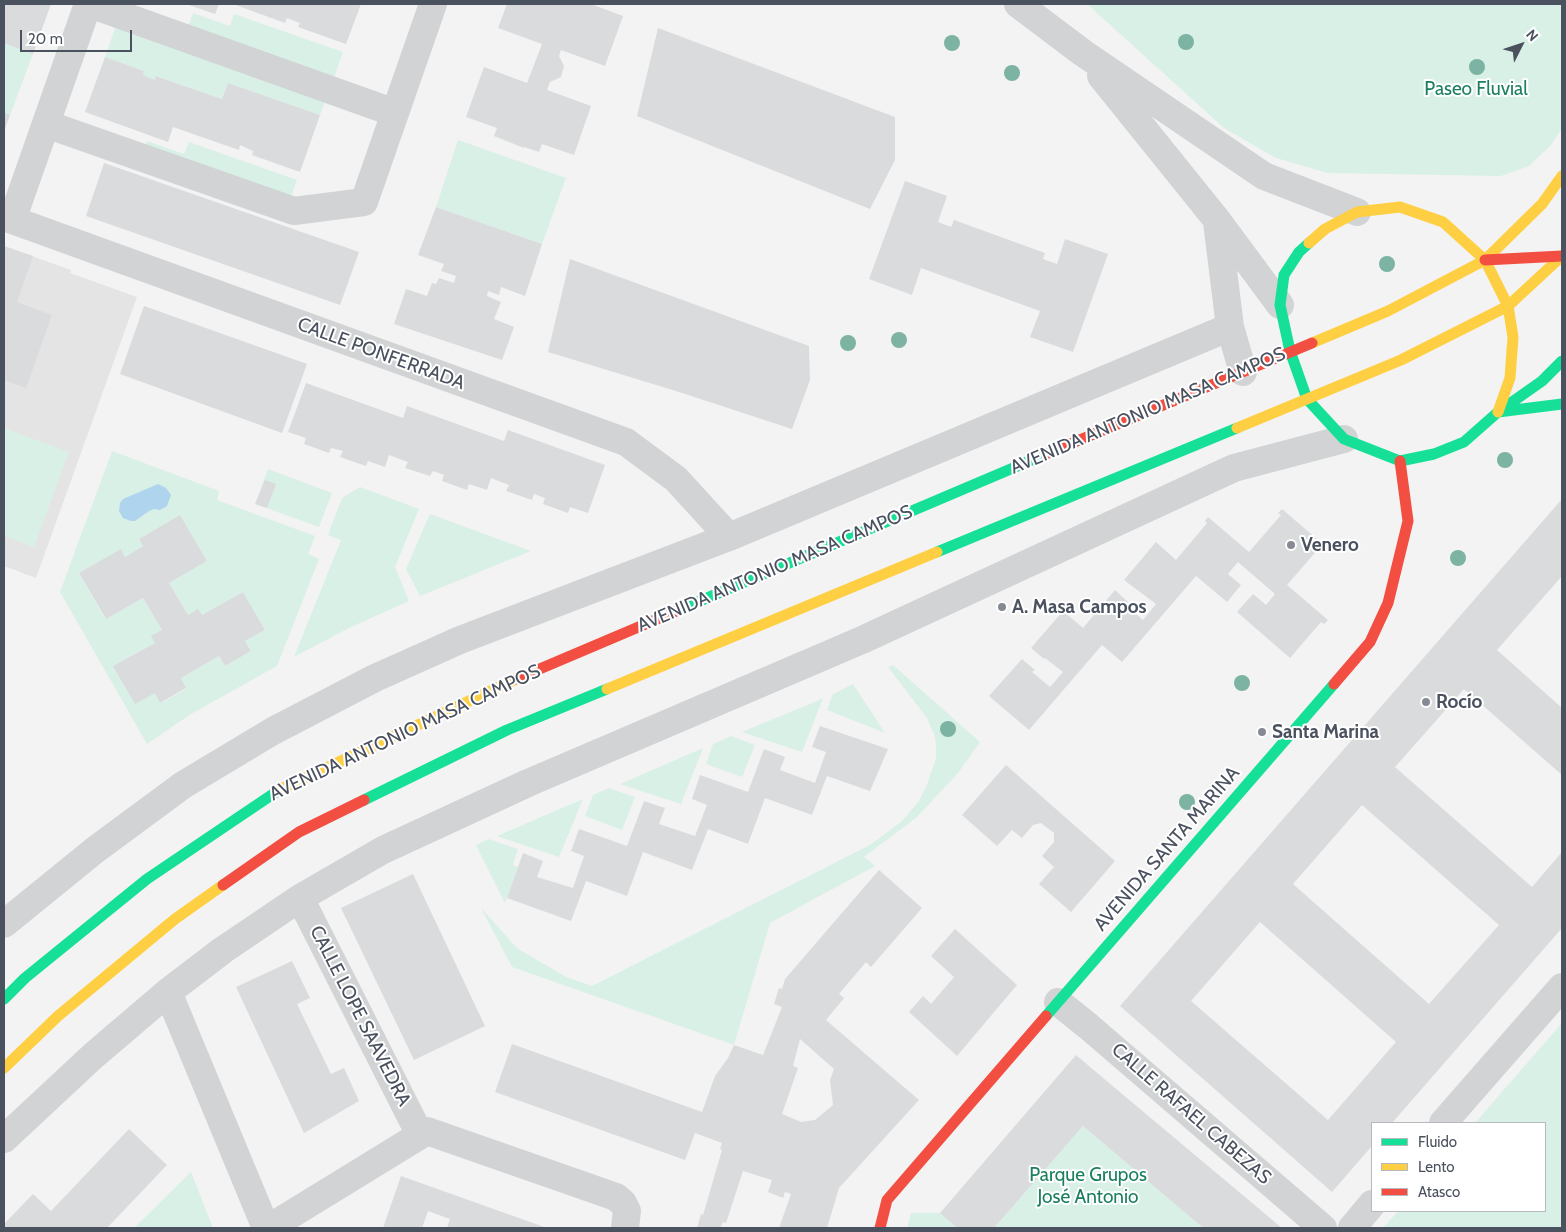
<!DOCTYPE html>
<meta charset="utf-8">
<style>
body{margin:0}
#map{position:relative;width:1566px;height:1232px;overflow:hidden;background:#f3f3f3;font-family:Cabin,sans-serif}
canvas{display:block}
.frame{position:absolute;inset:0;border:5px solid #4a515f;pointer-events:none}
.legend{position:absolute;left:1371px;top:1122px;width:175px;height:90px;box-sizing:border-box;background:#fff;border:1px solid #b7b9bf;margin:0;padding:6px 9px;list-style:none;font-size:15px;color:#4a515f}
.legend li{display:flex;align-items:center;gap:10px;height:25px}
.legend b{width:25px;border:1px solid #b7b9bf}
.north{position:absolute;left:1496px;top:20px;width:50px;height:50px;-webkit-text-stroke:4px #fff;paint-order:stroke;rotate:49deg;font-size:14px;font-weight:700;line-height:20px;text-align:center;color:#4a515f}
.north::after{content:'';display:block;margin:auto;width:18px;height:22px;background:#4a515f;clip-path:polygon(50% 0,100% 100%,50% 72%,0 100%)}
.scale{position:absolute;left:20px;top:30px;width:112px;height:22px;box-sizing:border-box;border:2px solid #4a515f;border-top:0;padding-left:6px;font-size:15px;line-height:18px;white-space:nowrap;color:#4a515f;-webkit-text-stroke:4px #fff;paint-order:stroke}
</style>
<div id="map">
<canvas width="1566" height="1232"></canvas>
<div class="frame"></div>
<ul class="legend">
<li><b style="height:6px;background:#16e098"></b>Fluido</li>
<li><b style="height:6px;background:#ffcf43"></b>Lento</li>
<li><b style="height:6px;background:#f24e42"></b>Atasco</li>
</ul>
<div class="north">N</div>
<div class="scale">20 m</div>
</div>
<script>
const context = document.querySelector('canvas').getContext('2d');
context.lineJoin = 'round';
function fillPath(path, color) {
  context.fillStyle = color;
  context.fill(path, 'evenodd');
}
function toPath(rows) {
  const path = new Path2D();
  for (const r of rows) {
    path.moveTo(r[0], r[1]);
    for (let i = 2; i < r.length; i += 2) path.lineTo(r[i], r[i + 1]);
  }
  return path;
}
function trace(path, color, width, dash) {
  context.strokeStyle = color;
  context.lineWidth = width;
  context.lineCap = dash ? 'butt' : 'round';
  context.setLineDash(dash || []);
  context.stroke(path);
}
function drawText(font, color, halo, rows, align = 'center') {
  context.font = font + ' Cabin,sans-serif';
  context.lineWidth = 4;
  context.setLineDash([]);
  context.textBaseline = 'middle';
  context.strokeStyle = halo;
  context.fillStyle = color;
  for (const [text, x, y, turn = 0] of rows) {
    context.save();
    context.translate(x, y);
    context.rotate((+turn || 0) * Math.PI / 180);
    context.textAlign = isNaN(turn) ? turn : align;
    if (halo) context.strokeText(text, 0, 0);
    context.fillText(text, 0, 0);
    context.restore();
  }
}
const education = toPath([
 [4,246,71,270,70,273,137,297,36,578,4,566]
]);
const green = toPath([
 [1087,4,1562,4,1562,128,1551,145,1529,166,1501,176,1328,173,1276,158,1224,128],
 [193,13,230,26,234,14,343,52,331,86,185,34],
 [118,20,328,94,320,115,228,83,222,99,157,76,155,80,143,75,144,71,105,57],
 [4,43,33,54,10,115,4,112],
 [458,140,566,178,542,244,436,207],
 [147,141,184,154,189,142,297,180,289,203,143,152],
 [4,428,69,452,34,547,4,536],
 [112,451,219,491,217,500,315,536,308,554,319,559,277,666,191,714,147,744,60,592],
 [180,516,207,561,169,583,188,615,202,615,243,592,265,630,245,641,251,651,225,666,219,656,181,678,186,689,161,703,155,693,113,666,155,643,162,630,143,598,105,619,79,573,121,550,125,557,143,546,139,539],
 [268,469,332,493,319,527,255,504],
 [360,487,419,509,395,567,409,601,351,627,294,657,341,540,328,535,342,498],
 [430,514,531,551,420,596,406,569],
 [893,665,980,742,958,773,917,817,864,857,875,866,770,923,734,1045,512,967,481,908,517,948,566,977,592,986,870,845,902,821,919,801,926,787,936,759,936,744,935,737,927,718,888,667],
 [853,684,885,733,827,710,833,694],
 [823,698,802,752,742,732,817,701],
 [731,736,755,745,742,777,706,764,713,744],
 [703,748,681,804,620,784],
 [609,788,635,797,622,830,585,816,593,795],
 [583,799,559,857,497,836],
 [488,839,518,849,513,865,518,867,505,903,476,845],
 [1562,1023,1562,1228,1383,1228,1398,1211,1545,1211,1545,1123,1475,1123],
 [1083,1126,1169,1199,1203,1228,994,1228],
 [191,1172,213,1228,134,1228],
 [911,1213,940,1213,957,1228,907,1228]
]);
const water = toPath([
 [158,484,166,488,171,495,167,506,160,510,154,509,149,511,135,521,131,521,123,518,119,511,120,503,123,499]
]);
const building = toPath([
 [4,4,51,4,33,54,4,43],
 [186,4,219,4,215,14],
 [233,4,361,4,346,44,298,27,300,23,287,18,285,23],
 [507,4,591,4,623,16,605,66,561,50,559,56,564,66,561,77,550,82,547,90,591,106,574,155,542,144,539,152,524,147,524,148,494,136,497,128,466,117,484,67,527,83,542,44,498,28],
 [658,28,895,117,895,160,870,209,637,116],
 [105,57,144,71,143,75,155,80,156,76,222,99,228,83,320,115,300,172,252,155,253,151,240,145,239,150,173,127,168,142,85,112],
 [4,112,10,115,4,132],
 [104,163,359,252,340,305,86,216],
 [905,181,947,196,938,222,951,227,954,220,1045,253,1043,259,1057,264,1065,239,1108,254,1073,352,1030,337,1040,311,921,268,912,295,869,279],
 [436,207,542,244,525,296,501,287,499,295,488,291,487,296,501,302,494,319,514,327,502,360,394,324,406,289,427,296,432,283,436,284,439,278,454,283,456,276,441,271,444,264,418,255],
 [4,246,33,256,17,302,52,315,26,388,4,380],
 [570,259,809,346,810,380,792,429,676,391,548,352],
 [144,306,307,364,282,433,120,374],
 [306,383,403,418,407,406,504,441,508,430,605,465,588,513,570,507,568,513,543,504,545,498,534,494,532,500,506,491,509,485,491,478,487,490,469,484,467,490,442,481,444,475,433,471,430,476,405,468,408,462,389,455,385,467,368,461,366,466,340,457,343,451,331,448,329,453,304,444,306,438,288,432],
 [265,480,276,484,267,508,255,504],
 [1562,499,1562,576,1497,650,1562,708,1562,775,1464,689,1395,767,1532,887,1562,852,1562,928,1392,1123,1372,1123,1372,1146,1332,1192,1120,1006],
 [1362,805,1499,925,1429,1004,1293,884],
 [1260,922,1396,1042,1328,1120,1191,1001],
 [1282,509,1325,546,1321,550,1319,548,1287,585,1328,620,1324,624,1321,622,1290,658,1237,612,1253,594,1266,605,1275,594,1238,562,1228,574,1241,585,1227,602,1196,576,1122,662,1102,645,1029,730,989,696,1022,659,1035,670,1032,672,1050,687,1063,672,1045,658,1044,659,1031,648,1063,611,1083,628,1115,590,1128,602,1126,605,1143,620,1156,604,1124,580,1156,542,1176,560,1207,523,1205,521,1208,517,1249,552,1281,515,1278,513],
 [180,515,207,561,169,583,188,615,198,609,202,615,243,592,265,630,245,641,251,651,225,666,219,656,181,678,186,688,160,703,155,693,135,704,113,666,155,643,151,636,162,630,143,598,106,619,79,573,121,549,125,557,143,546,139,539],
 [820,726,888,749,870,791,827,776,812,815,765,798,748,844,708,829,692,870,643,852,627,896,586,881,571,921,507,898,523,853,543,861,537,877,573,888,584,856,571,851,579,829,627,846,644,801,665,808,659,824,695,836,707,805,692,799,700,775,748,792,764,749,785,757,780,770,815,783,826,752,812,747],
 [1006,765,1115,861,1071,912,1039,884,1054,867,1042,856,1054,842,1054,833,1041,823,1033,825,1022,838,1012,830,997,846,962,815],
 [879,870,922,908,871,967,866,962,839,994,844,998,826,1020,919,1100,839,1188,827,1228,779,1228,791,1194,785,1192,783,1198,768,1192,772,1180,743,1171,726,1223,723,1222,720,1228,697,1228,701,1214,703,1215,722,1150,720,1149,722,1143,695,1133,685,1160,495,1092,512,1044,702,1112,715,1076,728,1058,734,1045,763,1055,782,1007,774,1004,779,988,782,989,785,979],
 [800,1039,834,1069,830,1080,833,1105,815,1120,801,1122,782,1114,798,1068,793,1066],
 [413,874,485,1026,414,1060,341,908],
 [955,929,1017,985,957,1056,909,1012,923,996,931,1004,954,977,931,956],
 [292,961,310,998,297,1004,331,1074,344,1068,359,1101,304,1133,236,987],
 [1076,1055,1115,1088,1282,1228,1203,1228,1083,1126,994,1228,957,1228,940,1213],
 [129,1129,167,1165,107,1228,4,1228,4,1224,33,1194,51,1211],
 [401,1176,547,1228,447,1228,450,1219,428,1211,422,1228,383,1228]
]);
const street = toPath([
 [90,4,395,113],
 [1018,4,1083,53,1264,176,1357,212],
 [1101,76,1217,220,1280,305],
 [46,124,294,211,364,202,433,4],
 [4,217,626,442,676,479,729,537],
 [12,220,88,4],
 [1217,222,1230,327,1243,372],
 [300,898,420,1135],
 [4,924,95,850,183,785,273,731,375,678,460,640,729,537,1230,327],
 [168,992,266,1228],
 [1058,1002,1088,1026,1323,1228],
 [1443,1123,1562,987],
 [4,1139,93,1056,168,992,223,950,300,898,383,850,528,783,862,640,1234,468,1344,439],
 [269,1228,427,1131,616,1197,623,1203,627,1211,625,1228],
 [1352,1228,1372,1204]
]);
const fast = toPath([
 [1309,243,1299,252,1284,275,1280,305,1290,351,1307,399,1344,439,1400,461,1434,454,1464,442,1498,412,1542,381,1562,361],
 [1498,412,1562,404],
 [937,552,1237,428],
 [681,609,1046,454],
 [364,800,507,730,607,689],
 [4,999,25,978,147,879,279,790],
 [1046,1016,1334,684]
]);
const slow = toPath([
 [1309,243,1325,229,1357,212,1400,207,1443,222,1485,260,1508,306,1513,337,1510,378,1498,412],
 [1312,343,1388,311,1485,260,1542,204,1562,176],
 [1237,428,1401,360,1508,306,1562,256],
 [607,689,937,552],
 [279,790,516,679],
 [4,1068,58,1016,175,919,223,885]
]);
const jam = toPath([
 [1485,260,1562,256],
 [1046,454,1312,343],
 [516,679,681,609],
 [1334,684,1370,642,1388,603,1408,521,1400,461],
 [223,885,299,832,364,800],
 [880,1228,887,1200,1046,1016]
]);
const trees = [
 [1186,42],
 [952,43],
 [1477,67],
 [1012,73],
 [1387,264],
 [899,340],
 [848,343],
 [1505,460],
 [1458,558],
 [1242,683],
 [948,729],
 [1187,802]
];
const markers = [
 [1291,545,5,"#858a93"],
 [1002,607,5,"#858a93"],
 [1426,702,5,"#858a93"],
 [1262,732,5,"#858a93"]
];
const parkNames = [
 ["Paseo Fluvial",1476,89],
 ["Parque Grupos",1088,1175],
 ["José Antonio",1088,1197]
];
const streetNames = [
 ["CALLE PONFERRADA",381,354,20],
 ["AVENIDA ANTONIO MASA CAMPOS",1148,411,-23],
 ["AVENIDA ANTONIO MASA CAMPOS",775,569,-23],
 ["AVENIDA ANTONIO MASA CAMPOS",405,733,-25],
 ["AVENIDA SANTA MARINA",1167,849,-49],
 ["CALLE LOPE SAAVEDRA",360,1016,63],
 ["CALLE RAFAEL CABEZAS",1191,1114,41]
];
const poiNames = [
 ["Venero",1301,545],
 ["A. Masa Campos",1012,607],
 ["Rocío",1436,702],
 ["Santa Marina",1272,732]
];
fillPath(education, '#e5e4e5');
fillPath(green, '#d9f0e6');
fillPath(water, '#afd4ed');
fillPath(building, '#dadbdd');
trace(street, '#d1d3d5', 28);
trace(fast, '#16e098', 11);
trace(slow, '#ffcf43', 11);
trace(jam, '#f24e42', 11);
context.fillStyle = '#7cb3a2';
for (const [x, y] of trees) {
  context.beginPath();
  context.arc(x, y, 8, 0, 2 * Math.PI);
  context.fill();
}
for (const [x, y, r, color] of markers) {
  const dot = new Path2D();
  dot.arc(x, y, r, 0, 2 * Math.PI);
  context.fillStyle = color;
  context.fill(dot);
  trace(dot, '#fff', 2);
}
drawText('19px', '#1b7f60', '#fff', parkNames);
drawText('19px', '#4a515f', '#fff', streetNames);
drawText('bold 19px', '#4a515f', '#fff', poiNames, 'left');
</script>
